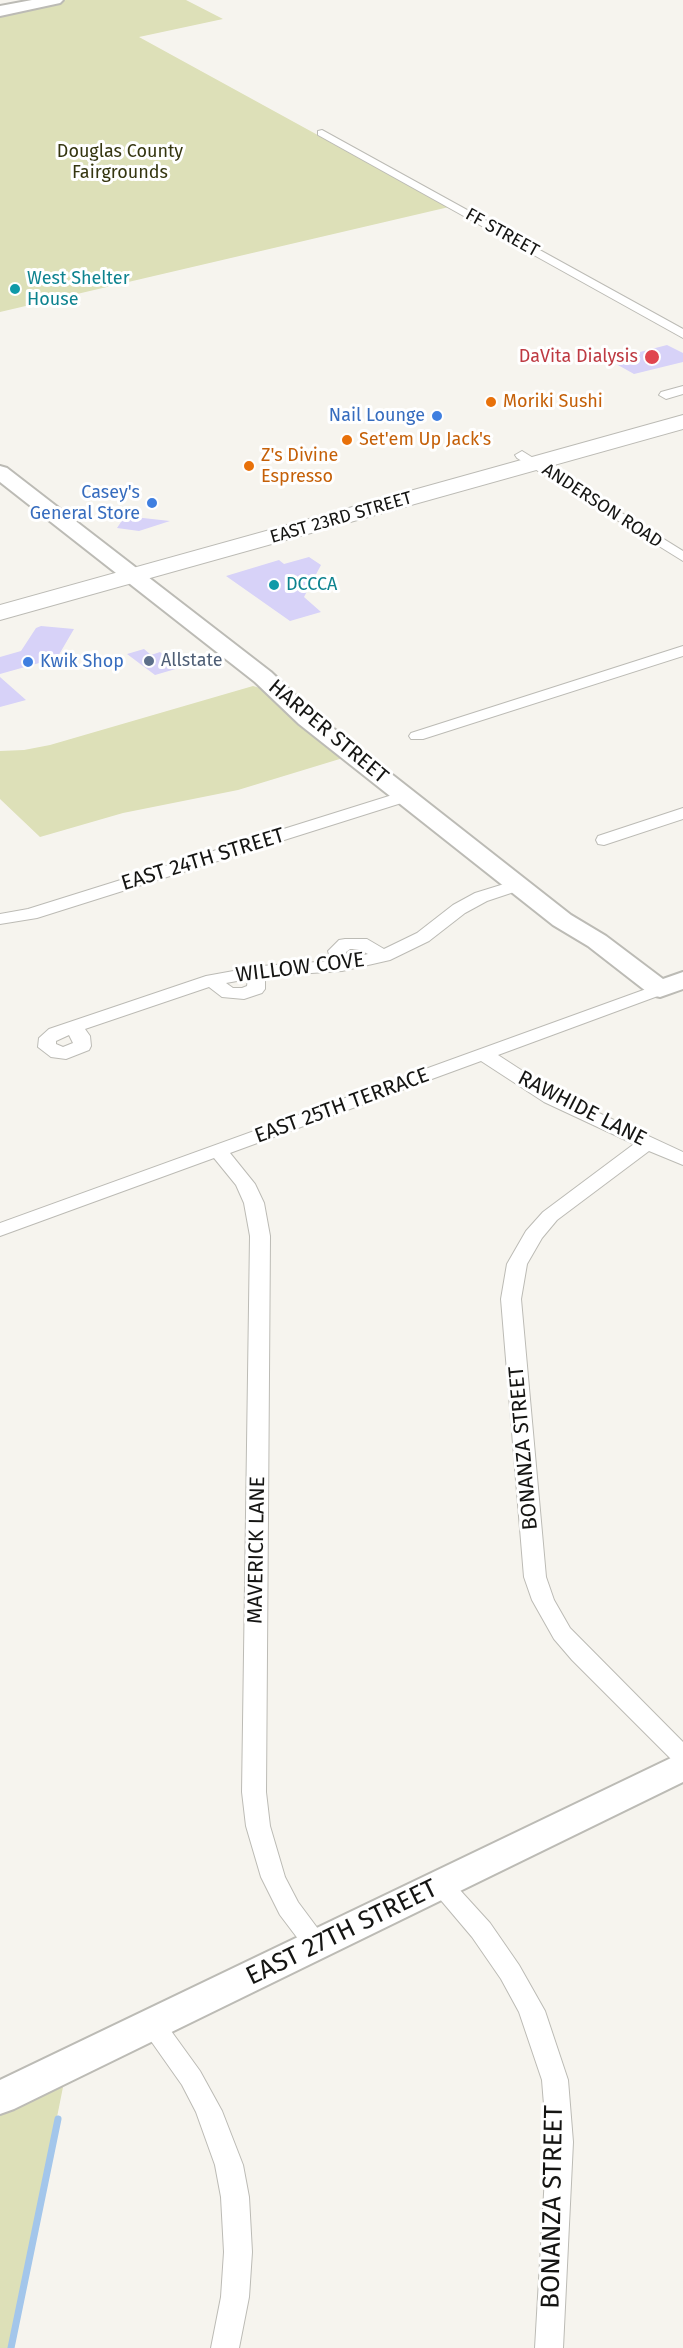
<!DOCTYPE html>
<style>
body{margin:0}
canvas{display:block;background:#f6f4ee}
</style>
<canvas width="683" height="2348"></canvas>
<script>
const context = document.querySelector('canvas').getContext('2d');
context.lineJoin = 'round';
function fillPath(path, color) {
  context.fillStyle = color;
  context.fill(path, 'evenodd');
}
function toPath(rows) {
  const path = new Path2D();
  for (const r of rows) {
    path.moveTo(r[0], r[1]);
    for (let i = 2; i < r.length; i += 2) path.lineTo(r[i], r[i + 1]);
  }
  return path;
}
function trace(path, color, width, dash) {
  context.strokeStyle = color;
  context.lineWidth = width;
  context.lineCap = dash ? 'butt' : 'round';
  context.setLineDash(dash || []);
  context.stroke(path);
}
function drawText(font, color, halo, rows, align = 'center') {
  context.font = font + ' "Fira Sans",sans-serif';
  context.lineWidth = 6;
  context.setLineDash([]);
  context.textBaseline = 'middle';
  context.strokeStyle = halo;
  context.fillStyle = color;
  for (const [text, x, y, turn = 0] of rows) {
    context.save();
    context.translate(x, y);
    context.rotate((+turn || 0) * Math.PI / 180);
    context.textAlign = isNaN(turn) ? turn : align;
    if (halo) context.strokeText(text, 0, 0);
    context.fillText(text, 0, 0);
    context.restore();
  }
}
const green = toPath([
 [66,0,186,0,223,19,139,37,449,207,0,312,0,13],
 [253,686,267,690,288,714,343,758,238,790,123,813,40,837,0,799,0,751,24,750,50,745],
 [64,2082,11,2348,0,2348,0,2114]
]);
const stream = toPath([
 [11,2348,58,2119]
]);
const building = toPath([
 [667,345,683,353,683,362,634,374,609,360],
 [125,516,170,521,139,531,117,528],
 [309,557,321,565,304,597,321,612,290,621,226,576,279,560,284,564],
 [41,626,74,629,57,658,0,674,0,657,21,651,36,628],
 [144,649,151,655,160,652,179,668,155,675,127,654],
 [0,677,26,700,0,707]
]);
const street = toPath([
 [322,130,683,329,683,338,318,135,318,131,322,130],
 [683,386,683,394,666,399,659,395,661,392,683,386],
 [522,451,683,551,683,561,517,458,515,455,522,451],
 [683,646,683,656,423,739,411,739,409,736,411,733,683,646],
 [405,791,413,796,411,800,37,918,0,924,0,914,28,909,405,791],
 [683,808,683,819,604,845,598,844,596,840,598,836,683,808],
 [517,880,523,881,526,885,523,889,487,901,465,913,429,941,390,960,342,971,265,976,265,989,262,993,244,999,222,997,209,987,85,1029,90,1036,91,1046,89,1050,66,1059,51,1057,38,1047,39,1038,49,1029,206,976,261,966,331,961,328,951,339,940,345,939,367,939,384,949,417,933,453,905,475,893,517,880],
 [350,949,358,949,368,954,349,959,346,952,350,949],
 [248,979,247,986,242,988,233,988,226,983,248,979],
 [69,1035,73,1043,63,1047,56,1044,56,1041,69,1035],
 [660,984,666,985,669,989,666,993,498,1055,558,1094,683,1152,683,1165,649,1151,557,1220,542,1238,527,1264,521,1299,546,1577,554,1600,570,1628,683,1742,683,1766,675,1763,572,1660,554,1639,532,1600,524,1577,501,1299,507,1264,526,1231,543,1212,634,1144,544,1102,481,1061,230,1153,255,1184,264,1203,270,1236,266,1792,270,1826,285,1877,298,1902,330,1945,326,1952,317,1955,308,1952,280,1915,261,1877,246,1826,242,1792,250,1236,244,1203,236,1185,214,1158,0,1236,0,1223,660,984],
 [440,1876,449,1878,490,1923,519,1965,545,2011,568,2080,573,2142,563,2348,535,2348,547,2142,542,2080,519,2012,501,1979,472,1937,428,1885,431,1878,440,1876],
 [152,2014,161,2017,200,2071,222,2111,243,2165,249,2197,252,2252,249,2297,239,2348,211,2348,221,2297,224,2252,221,2197,215,2165,196,2112,182,2085,139,2024,143,2017,152,2014]
]);
const secondary = toPath([
 [32,0,63,0,60,3,0,16,0,6,32,0],
 [0,466,7,468,271,672,315,714,571,915,606,936,663,979,683,972,683,989,660,997,651,995,588,946,553,925,299,724,255,682,0,482,0,466],
 [683,1754,683,1782,14,2109,0,2114,0,2080,671,1758,683,1754]
]);
const primary = toPath([
 [683,415,683,429,0,620,0,605,683,415]
]);
const markers = [
 [15,289,6,"#0f9aa8"],
 [652,357,8,"#e0444e"],
 [491,402,6,"#e8710a"],
 [437,416,6,"#3f7fe0"],
 [347,440,6,"#e8710a"],
 [249,466,6,"#e8710a"],
 [152,503,6,"#3f7fe0"],
 [274,585,6,"#0f9aa8"],
 [149,661,6,"#5c6f8a"],
 [28,662,6,"#3f7fe0"]
];
const farParknames = [
 ["Douglas County",120,152],
 ["Fairgrounds",120,173]
];
const farStreetnames = [
 ["FF STREET",502,233,29],
 ["ANDERSON ROAD",602,506,33],
 ["EAST 23RD STREET",341,518,-16]
];
const farCulturenames = [
 ["West Shelter",27,279],
 ["House",27,300],
 ["DCCCA",286,585]
];
const farHealthnames = [
 ["DaVita Dialysis",638,357]
];
const farFoodnames = [
 ["Moriki Sushi",503,402],
 ["Set'em Up Jack's",359,440],
 ["Z's Divine",261,456],
 ["Espresso",261,477]
];
const farShopnames = [
 ["Nail Lounge",425,416],
 ["Casey's",140,493],
 ["General Store",140,514],
 ["Kwik Shop",40,662,"left"]
];
const farServicenames = [
 ["Allstate",161,661]
];
const streetNames = [
 ["HARPER STREET",328,732,40],
 ["EAST 24TH STREET",203,860,-17],
 ["WILLOW COVE",300,968,-7],
 ["EAST 25TH TERRACE",342,1106,-20],
 ["RAWHIDE LANE",582,1109,27],
 ["BONANZA STREET",524,1448,-95],
 ["MAVERICK LANE",257,1550,-89]
];
const nearStreetnames = [
 ["EAST 27TH STREET",342,1933,-26],
 ["BONANZA STREET",553,2207,-89]
];
fillPath(green, '#dde0b8');
trace(stream, '#a3c6eb', 7);
fillPath(building, '#d7d2f8');
trace(street, '#bcbbb5', 2);
trace(secondary, '#bcbbb5', 4);
trace(primary, '#bcbbb5', 2);
fillPath(street, '#fff');
fillPath(secondary, '#fff');
fillPath(primary, '#fff');
for (const [x, y, r, color] of markers) {
  const dot = new Path2D();
  dot.arc(x, y, r, 0, 2 * Math.PI);
  context.fillStyle = color;
  context.fill(dot);
  trace(dot, '#fff', 2);
}
drawText('18px', '#353610', '#fff', farParknames);
drawText('18px', '#151513', '#fff', farStreetnames);
drawText('18px', '#0d838f', '#fff', farCulturenames, 'left');
drawText('18px', '#be3a42', '#fff', farHealthnames, 'right');
drawText('18px', '#c56008', '#fff', farFoodnames, 'left');
drawText('18px', '#366cbe', '#fff', farShopnames, 'right');
drawText('18px', '#4e5e75', '#fff', farServicenames, 'left');
drawText('21px', '#151513', '#fff', streetNames);
drawText('26px', '#151513', '#fff', nearStreetnames);
</script>
